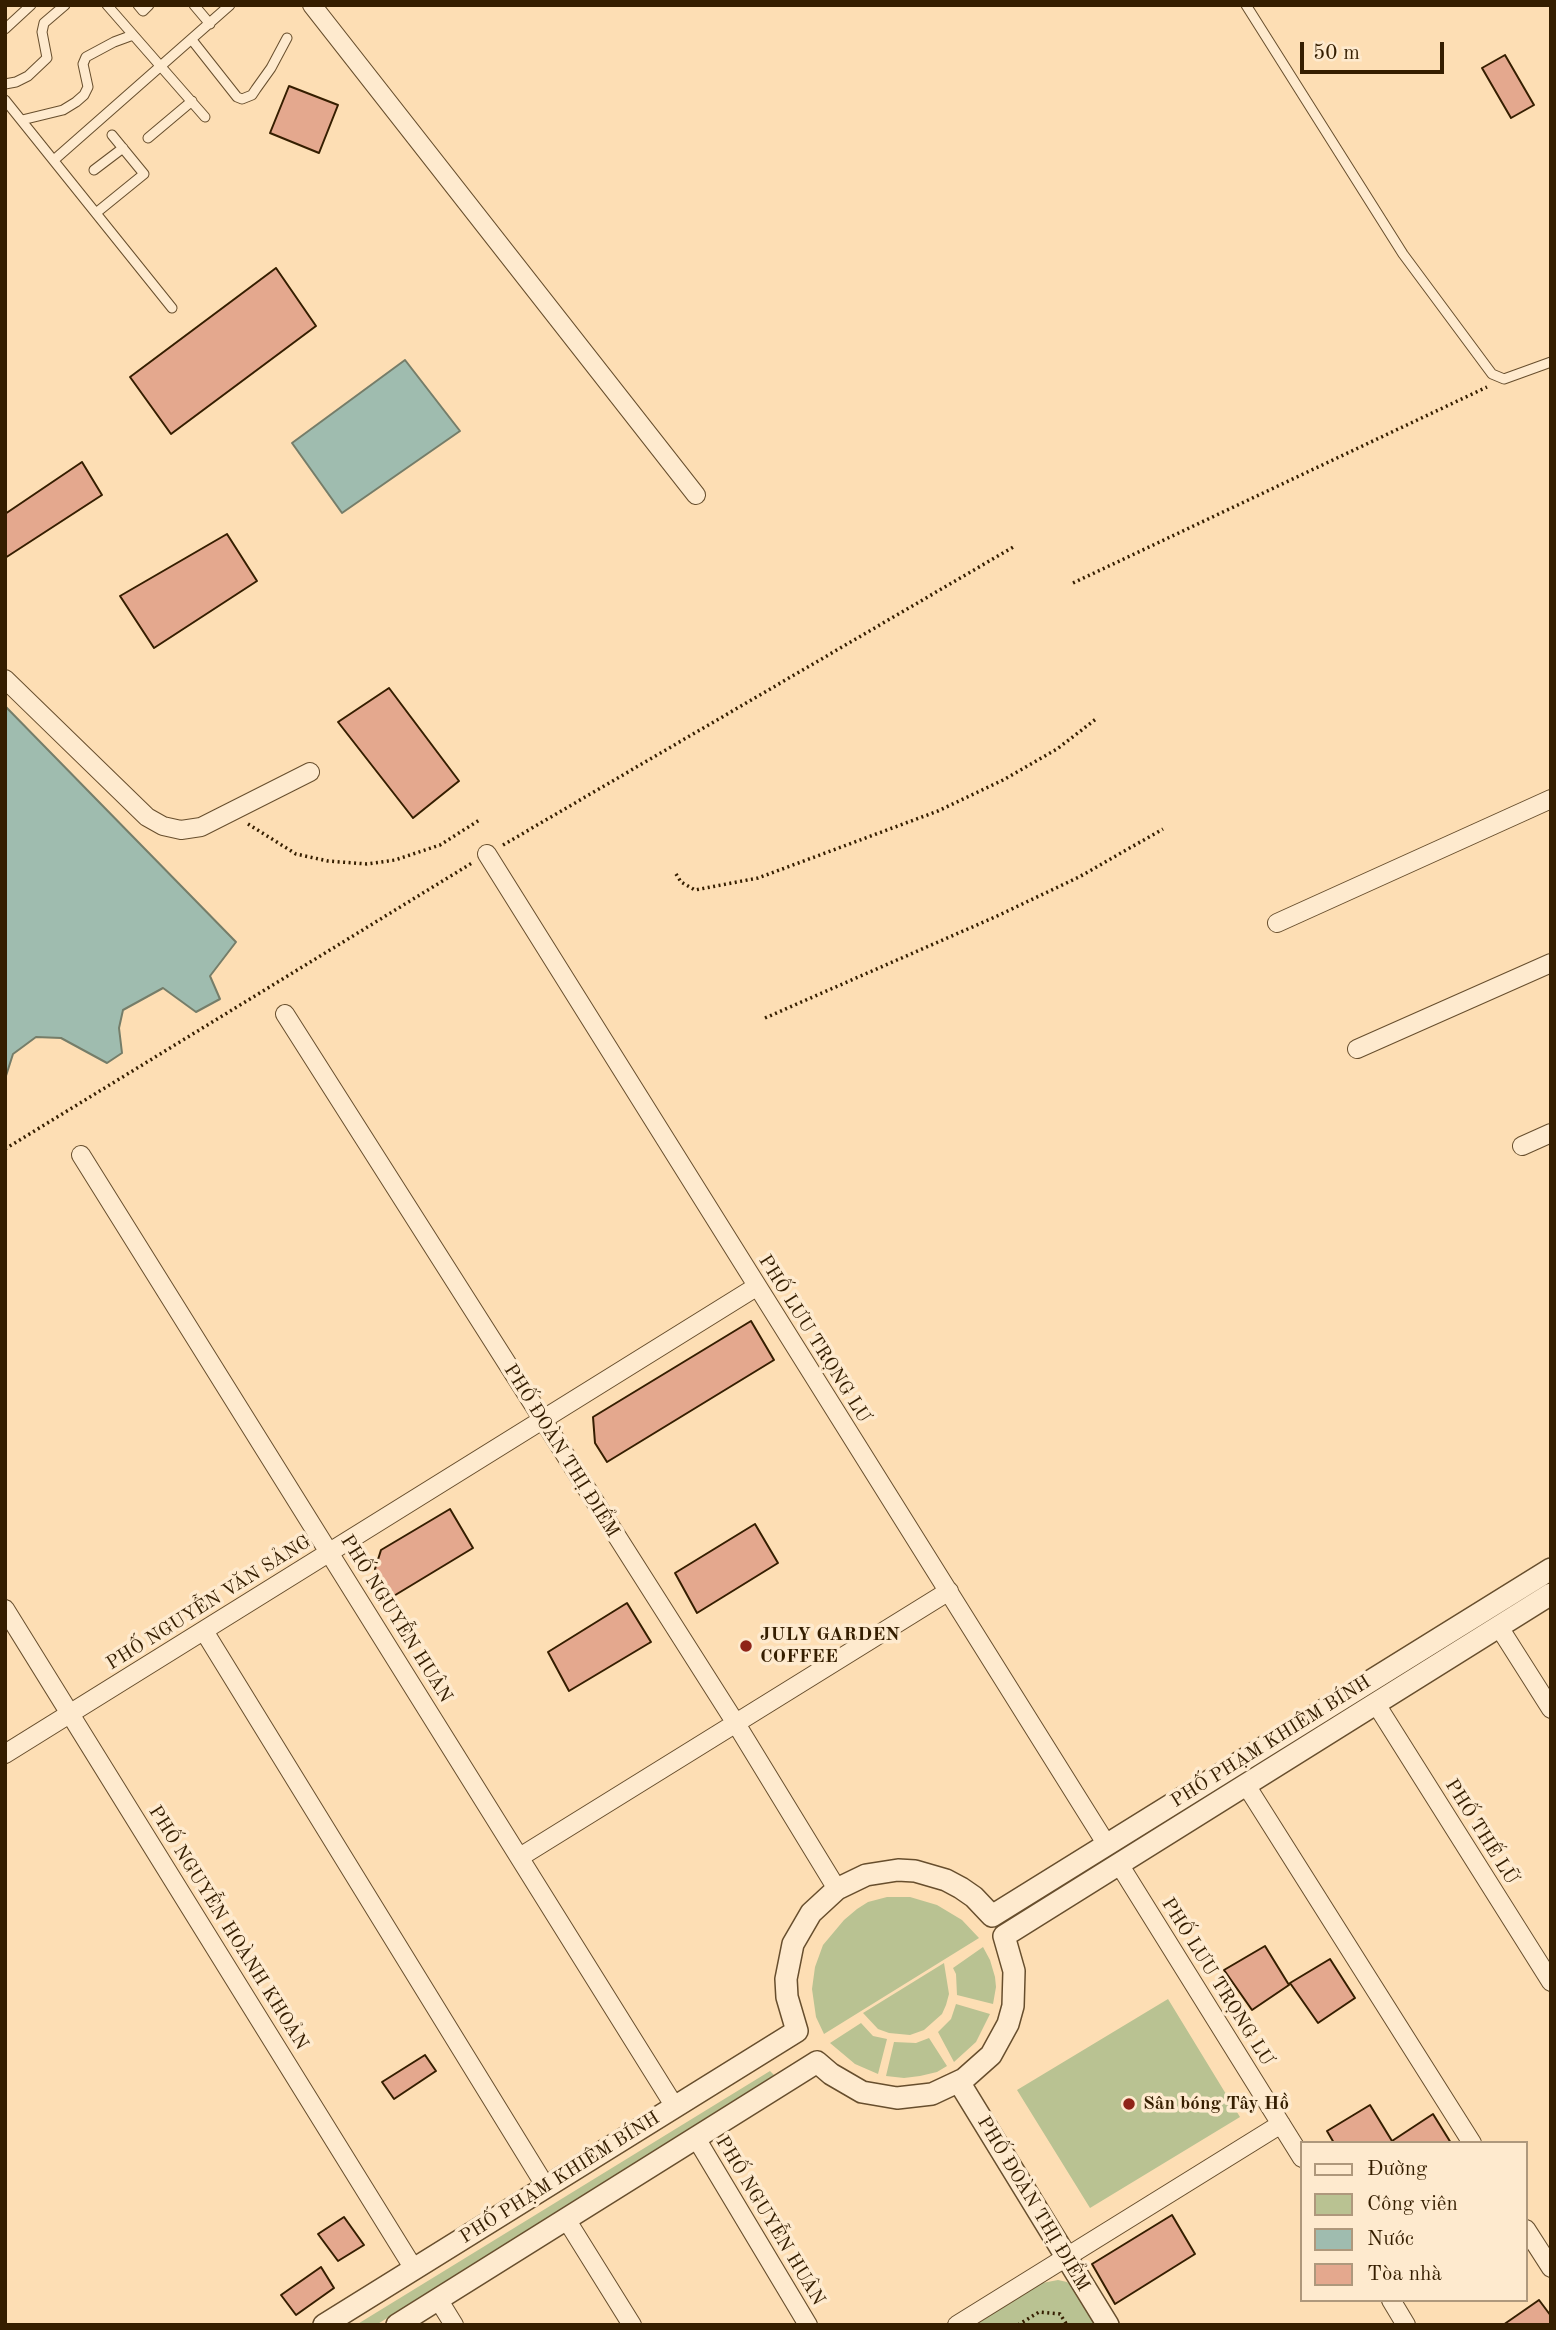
<!DOCTYPE html>
<meta charset="utf-8">
<style>
body{margin:0}
#map{position:relative;width:1556px;height:2330px;overflow:hidden;background:#fddeb4;font-family:"Old Standard TT",serif}
canvas{display:block}
.frame{position:absolute;inset:0;border:7px solid #351e00;pointer-events:none}
.legend{position:absolute;left:1300px;top:2141px;width:228px;height:161px;box-sizing:border-box;background:#feeace;border:2px solid #ae987c;margin:0;padding:9px 12px;list-style:none;font-size:21px;color:#351e00}
.legend li{display:flex;align-items:center;gap:14px;height:35px}
.legend b{width:35px;border:2px solid #ae987c}
.scale{position:absolute;left:1300px;top:42px;width:144px;height:32px;box-sizing:border-box;border:4px solid #351e00;border-top:0;padding-left:9px;font-size:21px;line-height:24px;white-space:nowrap;color:#351e00;-webkit-text-stroke:5px #feeace;paint-order:stroke}
</style>
<div id="map">
<canvas width="1556" height="2330"></canvas>
<div class="frame"></div>
<ul class="legend">
<li><b style="height:9px;background:#feeace"></b>Đường</li>
<li><b style="height:19px;background:#b9c292"></b>Công viên</li>
<li><b style="height:19px;background:#9fbcaf"></b>Nước</li>
<li><b style="height:19px;background:#e4a88e"></b>Tòa nhà</li>
</ul>
<div class="scale">50 m</div>
</div>
<script>
const context = document.querySelector('canvas').getContext('2d');
context.lineJoin = 'round';
function fillPath(path, color) {
  context.fillStyle = color;
  context.fill(path, 'evenodd');
}
function toPath(rows) {
  const path = new Path2D();
  for (const r of rows) {
    path.moveTo(r[0], r[1]);
    for (let i = 2; i < r.length; i += 2) path.lineTo(r[i], r[i + 1]);
  }
  return path;
}
function trace(path, color, width, dash) {
  context.strokeStyle = color;
  context.lineWidth = width;
  context.lineCap = dash ? 'butt' : 'round';
  context.setLineDash(dash || []);
  context.stroke(path);
}
function drawText(font, color, halo, rows, align = 'center') {
  context.font = font + ' "Old Standard TT",serif';
  context.lineWidth = 7;
  context.setLineDash([]);
  context.textBaseline = 'middle';
  context.strokeStyle = halo;
  context.fillStyle = color;
  for (const [text, x, y, turn = 0] of rows) {
    context.save();
    context.translate(x, y);
    context.rotate((+turn || 0) * Math.PI / 180);
    context.textAlign = isNaN(turn) ? turn : align;
    if (halo) context.strokeText(text, 0, 0);
    context.fillText(text, 0, 0);
    context.restore();
  }
}
const green = toPath([
 [887,1897,910,1897,937,1905,962,1920,979,1938,824,2034,816,2017,812,1989,815,1967,823,1945,844,1920,857,1909,868,1902],
 [983,1947,990,1960,995,1977,996,1987,993,2004,957,1995,956,1974,953,1968],
 [944,1963,949,1994,946,2005,942,2014,924,2030,910,2035,889,2033,878,2029,863,2013],
 [1168,1999,1240,2117,1090,2208,1017,2090],
 [956,2004,990,2014,976,2042,954,2062,938,2032,951,2019],
 [861,2023,873,2036,887,2039,878,2074,855,2064,830,2043],
 [929,2038,947,2066,937,2072,920,2076,904,2078,886,2076,894,2042,916,2043],
 [770,2071,774,2075,764,2084,376,2325,356,2325],
 [1058,2280,1067,2282,1075,2289,1097,2325,976,2325,1037,2284]
]);
const water = toPath([
 [405,360,460,431,342,513,292,443,405,360],
 [5,706,236,942,210,976,220,999,196,1012,163,988,123,1010,119,1028,122,1053,107,1063,61,1038,36,1037,13,1054,5,1079,5,706]
]);
const building = toPath([
 [1505,55,1534,105,1511,118,1482,68,1505,55],
 [289,86,338,105,319,153,270,133,289,86],
 [276,268,316,326,171,434,130,377,276,268],
 [82,462,102,495,5,558,5,514,82,462],
 [227,534,257,581,154,648,120,596,227,534],
 [389,688,459,781,413,818,338,722,389,688],
 [751,1321,774,1360,607,1462,595,1443,593,1417,751,1321],
 [450,1509,473,1548,392,1597,375,1569,381,1550,450,1509],
 [755,1524,778,1563,697,1613,675,1573,755,1524],
 [627,1603,651,1642,569,1691,548,1652,627,1603],
 [1265,1946,1289,1985,1252,2010,1224,1970,1265,1946],
 [1330,1959,1355,1998,1318,2023,1290,1983,1330,1959],
 [425,2055,436,2071,394,2099,382,2082,425,2055],
 [1370,2105,1392,2141,1433,2114,1451,2143,1334,2143,1327,2131,1370,2105],
 [1172,2215,1195,2254,1115,2304,1092,2264,1172,2215],
 [344,2217,364,2245,338,2261,318,2234,344,2217],
 [321,2267,334,2288,296,2315,281,2295,321,2267],
 [1539,2300,1551,2316,1551,2325,1503,2325,1539,2300]
]);
const path = toPath([
 [1073,583,1487,387],
 [248,824,296,854,328,861,367,864,395,860,440,845,481,819],
 [503,845,1015,546],
 [676,874,681,882,695,890,758,878,938,811,1003,780,1057,749,1096,719],
 [765,1018,995,917,1079,877,1163,829],
 [5,1149,472,863],
 [1018,2325,1039,2312,1060,2314,1067,2325]
]);
const service = toPath([
 [107,5,205,117],
 [138,5,143,11,149,5],
 [194,5,210,24],
 [1246,5,1403,254,1492,374,1504,379,1551,362],
 [5,29,31,5],
 [192,40,237,97,242,99,252,95,256,89,271,68,287,38],
 [5,84,16,82,28,76,47,58,42,32,44,23,65,5],
 [5,100,172,308],
 [22,120,63,110,76,102,84,95,88,87,83,64,86,57,114,42,133,35],
 [148,138,192,101],
 [54,160,230,5],
 [94,170,123,148],
 [96,213,144,174,112,135]
]);
const minor = toPath([
 [312,5,696,495],
 [5,679,147,817,163,826,181,830,201,827,310,772],
 [487,854,1107,1845],
 [1277,923,1551,799],
 [285,1014,735,1722,837,1889],
 [1357,1049,1551,963],
 [1522,1146,1551,1133],
 [81,1155,675,2107],
 [5,1609,414,2269],
 [1499,1627,1551,1709],
 [204,1631,546,2187],
 [1376,1704,1551,1982],
 [5,1754,756,1287],
 [1246,1785,1472,2143],
 [520,1857,949,1591],
 [1119,1864,1302,2158],
 [696,2138,808,2325],
 [566,2219,632,2325],
 [1526,2229,1551,2268],
 [438,2299,454,2325],
 [1391,2300,1406,2325],
 [957,2325,1281,2124]
]);
const tertiary = toPath([
 [959,2082,1108,2325],
 [324,2325,797,2031,787,1997,786,1979,793,1944,811,1913,837,1889,866,1875,898,1870,915,1871,946,1880,961,1888,974,1897,992,1916,1551,1569],
 [397,2325,817,2062,831,2074,862,2092,897,2098,932,2094,964,2079,991,2055,1008,2024,1013,2006,1014,1971,1004,1936,1551,1594]
]);
const markers = [
 [746,1646,7,"#8f2418"],
 [1129,2104,7,"#8f2418"]
];
const streetNames = [
 ["PHỐ LƯU TRỌNG LƯ",814,1339,58],
 ["PHỐ ĐOÀN THỊ ĐIỂM",561,1451,58],
 ["PHỐ NGUYỄN VĂN SẢNG",209,1603,-32],
 ["PHỐ NGUYỄN HUÂN",396,1619,58],
 ["PHỐ PHẠM KHIÊM BÍNH",1271,1742,-32],
 ["PHỐ THẾ LỮ",1481,1832,58],
 ["PHỐ NGUYỄN HOÀNH KHOẢN",228,1928,58],
 ["PHỐ LƯU TRỌNG LƯ",1217,1982,58],
 ["PHỐ PHẠM KHIÊM BÍNH",560,2178,-32],
 ["PHỐ ĐOÀN THỊ ĐIỂM",1033,2204,59],
 ["PHỐ NGUYỄN HUÂN",770,2221,59]
];
const poiNames = [
 ["JULY GARDEN",760,1635],
 ["COFFEE",760,1657],
 ["Sân bóng Tây Hồ",1143,2104]
];
fillPath(green, '#b9c292');
fillPath(water, '#9fbcaf');
trace(water, '#757d69', 2);
fillPath(building, '#e4a88e');
trace(building, '#351e00', 2);
trace(service, '#674e2d', 11);
trace(minor, '#674e2d', 20);
trace(tertiary, '#674e2d', 24);
trace(path, '#351e00', 3.5, [2, 3.5]);
trace(service, '#feeace', 9);
trace(minor, '#feeace', 18);
trace(tertiary, '#feeace', 21);
for (const [x, y, r, color] of markers) {
  const dot = new Path2D();
  dot.arc(x, y, r, 0, 2 * Math.PI);
  context.fillStyle = color;
  context.fill(dot);
  trace(dot, '#feeace', 2.5);
}
drawText('19px', '#351e00', '#feeace', streetNames);
drawText('bold 19px', '#351e00', '#feeace', poiNames, 'left');
</script>
